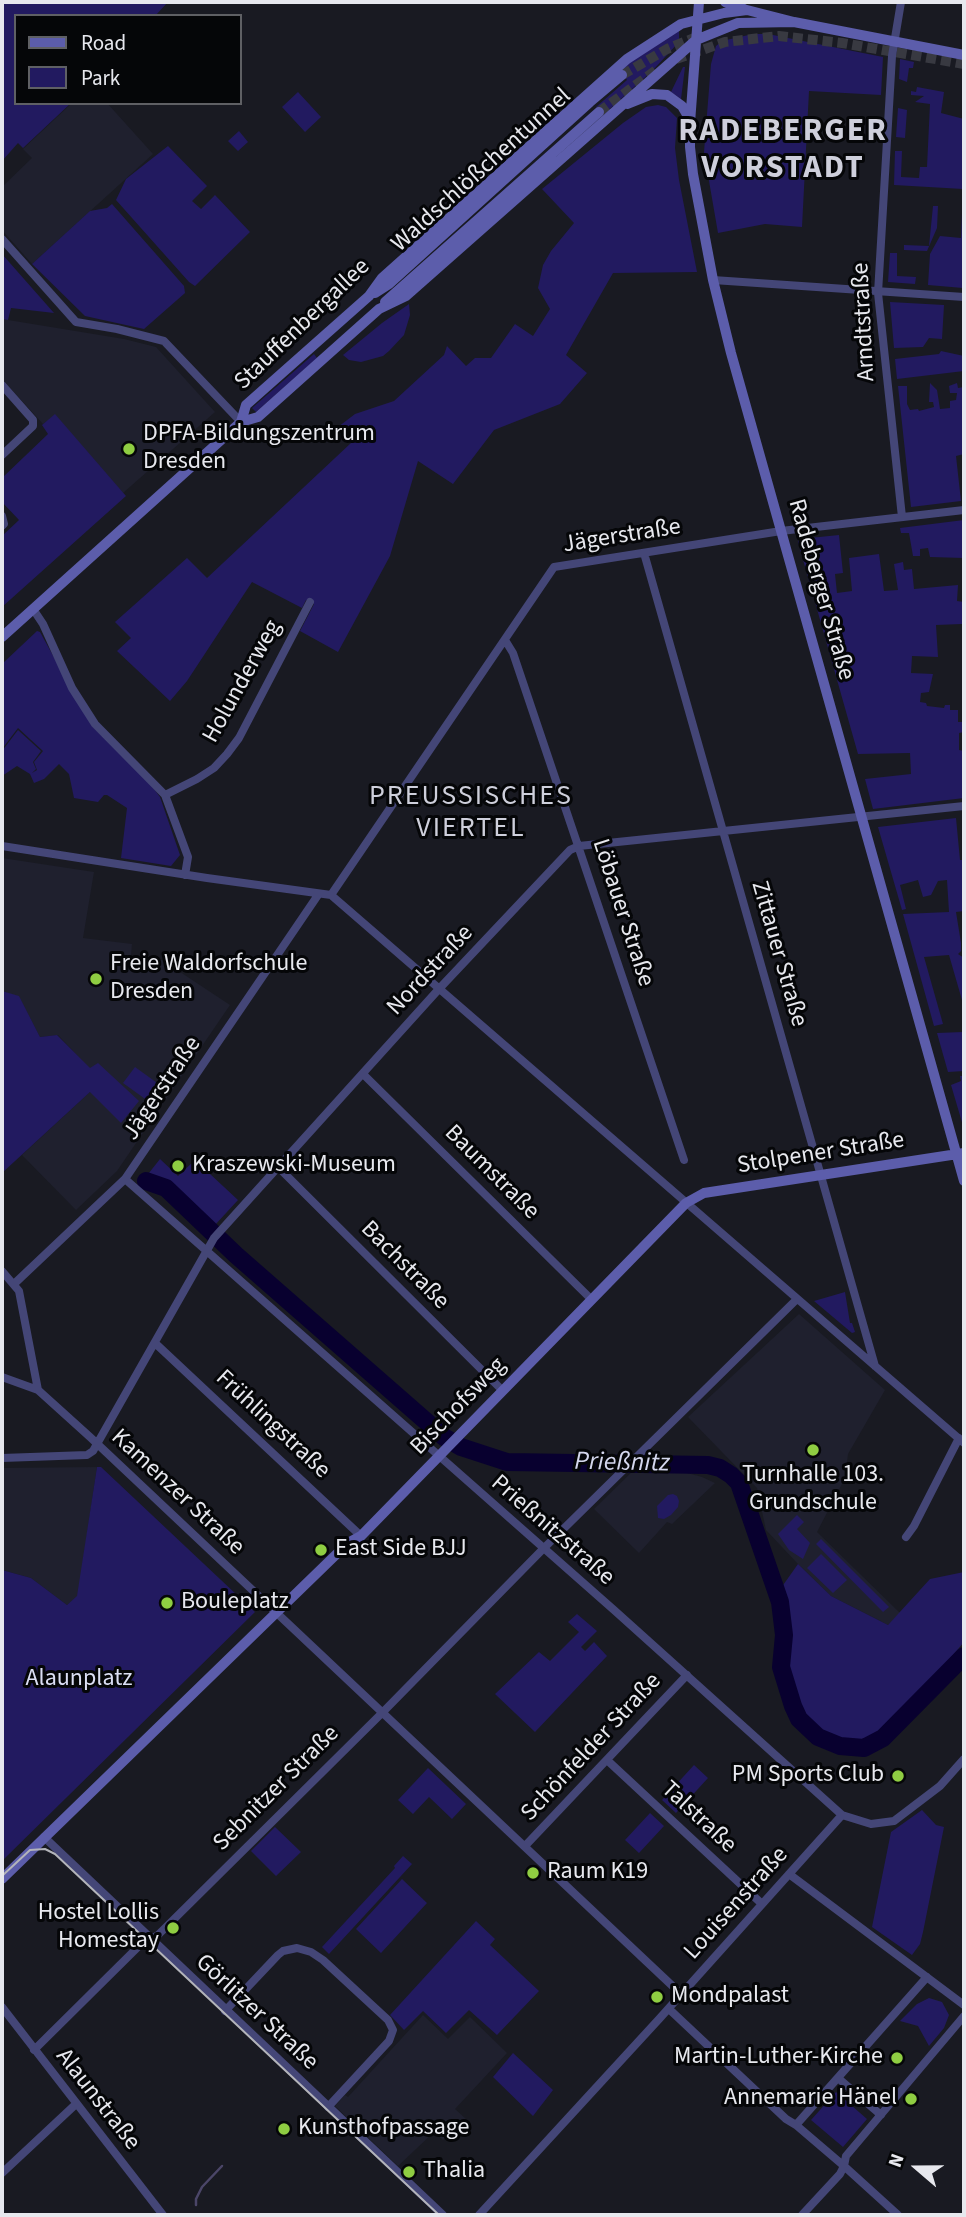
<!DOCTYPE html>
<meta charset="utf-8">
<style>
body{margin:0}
#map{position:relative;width:966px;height:2217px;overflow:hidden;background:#191a22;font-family:"Source Sans 3",sans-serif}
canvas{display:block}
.frame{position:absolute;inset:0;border:4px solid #e7e8ee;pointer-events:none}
.legend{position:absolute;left:14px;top:14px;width:228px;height:91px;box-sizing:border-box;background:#050608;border:2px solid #5f6064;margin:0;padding:9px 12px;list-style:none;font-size:21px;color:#e7e8ee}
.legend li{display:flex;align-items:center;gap:14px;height:35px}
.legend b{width:35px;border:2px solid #5f6064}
.north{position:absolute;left:882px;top:2133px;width:70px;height:70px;-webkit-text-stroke:5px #050608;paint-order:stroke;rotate:290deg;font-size:19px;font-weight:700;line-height:28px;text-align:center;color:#e7e8ee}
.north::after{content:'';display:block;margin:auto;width:24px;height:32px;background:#e7e8ee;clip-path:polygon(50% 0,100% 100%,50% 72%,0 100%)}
</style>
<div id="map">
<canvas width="966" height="2217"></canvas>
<div class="frame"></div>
<ul class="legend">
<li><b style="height:9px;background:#5c5dab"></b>Road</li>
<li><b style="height:19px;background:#221a60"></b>Park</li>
</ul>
<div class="north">N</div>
</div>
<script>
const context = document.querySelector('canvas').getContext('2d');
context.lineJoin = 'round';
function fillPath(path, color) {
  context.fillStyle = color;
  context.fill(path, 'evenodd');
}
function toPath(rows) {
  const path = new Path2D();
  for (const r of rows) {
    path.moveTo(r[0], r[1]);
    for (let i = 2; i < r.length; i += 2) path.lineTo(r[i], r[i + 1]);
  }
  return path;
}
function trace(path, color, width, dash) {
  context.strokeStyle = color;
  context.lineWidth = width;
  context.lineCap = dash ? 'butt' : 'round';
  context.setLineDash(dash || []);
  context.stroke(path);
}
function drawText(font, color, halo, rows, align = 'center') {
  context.font = font + ' "Source Sans 3",sans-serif';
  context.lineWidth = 6;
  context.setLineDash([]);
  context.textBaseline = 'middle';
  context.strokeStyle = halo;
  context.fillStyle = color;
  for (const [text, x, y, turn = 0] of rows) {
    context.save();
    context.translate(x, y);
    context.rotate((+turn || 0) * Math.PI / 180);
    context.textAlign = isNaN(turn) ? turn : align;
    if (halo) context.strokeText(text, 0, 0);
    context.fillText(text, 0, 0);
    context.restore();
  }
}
const built = toPath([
 [72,103,107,103,153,154,32,264,2,230,2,187,32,158,23,149],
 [2,319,124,339,156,347,215,412,123,493,55,415,43,424,2,379],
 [2,858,94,872,83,938,132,944,130,966,162,960,230,1005,117,1171,76,1210,22,1155,90,1092,90,1069,58,1035,40,1037,19,997,2,991],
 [799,1314,885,1390,848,1454,845,1478,817,1532,900,1613,888,1625,831,1596,798,1564,766,1530,757,1488,688,1417],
 [97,1467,78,1596,67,1605,31,1578,2,1570,2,1468],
 [637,1467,680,1471,702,1477,715,1483,672,1524,667,1522,639,1553,594,1509],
 [423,2015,448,2039,470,2017,507,2053,455,2109,466,2119,443,2140,434,2132,398,2166,335,2106,345,2095,348,2097]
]);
const green = toPath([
 [2,2,168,2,155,16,16,16,16,103,71,103,23,148,18,143,2,161],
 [679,30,679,42,653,70,603,115,596,107,627,80,619,69],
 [753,34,768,34,883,57,881,95,809,91,802,227,765,224,718,233,704,152,711,64,716,46,722,41],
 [900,59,914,62,913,68,909,68,907,82,899,79],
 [683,67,685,67,681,99,671,92],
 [917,87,944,92,941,113,964,119,963,288,928,285,930,254,940,236,961,238,963,189,894,185,895,151,902,151,901,177,919,178,920,167,927,167,930,104,915,102,924,96,911,95,911,91,916,92],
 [298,92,321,117,305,132,282,107],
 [658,105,666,107,677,118,675,148,679,180,697,272,613,273,566,355,587,373,560,404,494,430,453,484,418,461,390,556,338,652,300,631,314,604,306,600,302,608,252,582,187,681,170,701,117,651,131,638,115,622,187,558,207,578,351,443,338,427,355,414,394,401,444,355,447,346,466,366,475,358,491,358,515,324,533,336,550,309,538,288,543,265,551,251,574,223,542,189,623,123,646,107],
 [898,108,907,110,905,138,896,137],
 [239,131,248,142,238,151,228,141],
 [168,146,207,186,192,201,201,209,215,195,250,232,195,286,189,282,116,200,126,179],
 [112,204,184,286,185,293,144,329,85,316,32,264,90,211,107,208],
 [933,206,938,206,937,228,927,251,904,250,904,245,929,246],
 [890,253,897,253,897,276,916,277,915,284,888,282],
 [2,254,54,313,11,308,8,320,2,319],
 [890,302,944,305,942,339,929,338,923,347,894,348],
 [409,304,410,315,404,335,389,351,383,356,361,362,349,360,343,355,382,323],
 [941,351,964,356,964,371,897,379,895,359,939,354],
 [314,354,317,358,256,412,252,408],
 [930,383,937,390,940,409,950,408,950,401,956,400,957,393,950,393,949,386,957,383,958,388,964,387,964,454,956,456,961,501,911,507,898,386,907,386,907,404,910,410,918,409,919,411,934,407,933,402,929,402],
 [55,414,126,496,2,607,2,536,19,520,2,502,2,478,48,434,42,425],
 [964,520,964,558,930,557,928,548,920,549,920,556,913,556,909,533,901,533,900,528],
 [839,535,843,573,835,574,837,593,852,591,849,558,879,554,884,591,898,590,894,564,903,562,904,570,912,569,914,589,958,585,957,601,964,602,964,632,962,624,936,625,938,657,912,656,911,673,933,674,929,692,921,693,920,702,926,703,927,706,944,708,945,705,950,705,950,710,958,710,958,722,964,722,964,732,959,733,959,750,964,751,964,798,873,809,865,779,911,774,910,753,858,754,798,542,800,539],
 [37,631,40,632,92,726,148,781,160,797,180,855,171,866,121,858,127,808,107,795,104,795,98,802,74,798,69,774,59,764,44,779,34,783,30,774,17,766,2,776,2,751,18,730,41,751,33,762,36,769,32,773,37,770,34,762,43,751,18,728,2,749,2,664],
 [956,818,960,860,964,860,964,911,956,912,961,943,961,951,958,954,964,958,964,1007,949,955,924,957,943,1024,934,1026,903,914,949,912,947,880,938,881,931,895,923,897,918,880,900,885,906,909,902,910,878,827],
 [2,991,19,996,40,1037,57,1035,90,1068,98,1063,139,1101,121,1123,90,1092,2,1173],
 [964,1028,964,1071,948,1072,937,1033,963,1032],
 [135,1067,160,1085,148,1101,123,1083],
 [960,1076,964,1076,964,1129,951,1085,961,1081],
 [160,1159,178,1176,195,1160,238,1200,215,1225,168,1183,145,1178],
 [845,1292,850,1323,852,1323,855,1332,852,1333,814,1301],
 [97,1467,101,1467,255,1612,2,1861,2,1570,31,1578,67,1605,77,1596],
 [673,1494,677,1496,679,1501,678,1507,671,1515,664,1519,658,1518,657,1506,668,1495],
 [797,1515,804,1522,797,1529,810,1543,803,1559,789,1550,778,1534],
 [821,1539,889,1607,883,1612,816,1544],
 [821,1554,847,1580,833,1593,807,1568],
 [798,1564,831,1596,888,1625,930,1579,964,1572,964,1642,904,1713,880,1737,860,1747,838,1743,819,1735,804,1721,791,1689,785,1665,786,1637,781,1588],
 [577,1614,597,1631,581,1647,585,1651,594,1642,607,1656,535,1732,495,1694,539,1652,550,1661,579,1632,568,1622],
 [694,1765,708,1778,676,1813,662,1800],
 [428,1768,466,1804,452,1819,429,1797,413,1814,398,1800],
 [922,1810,936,1825,944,1827,923,1932,920,1944,912,1955,872,1927,891,1832],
 [650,1813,664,1826,639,1853,625,1840],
 [275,1827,301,1852,276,1876,251,1851],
 [403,1856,412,1864,329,1954,322,1947,395,1868,394,1866],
 [402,1879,427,1903,381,1953,356,1929],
 [476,1921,495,1939,490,1945,539,1991,497,2035,469,2010,446,2033,423,2011,404,2030,390,2015],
 [929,1998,942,2002,949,2015,944,2028,929,2046,918,2026,900,2021,917,2004],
 [513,2053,553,2090,533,2116,493,2077],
 [836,2092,867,2119,843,2147,811,2120]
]);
const stream = toPath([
 [196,2205,196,2199,202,2187,222,2166]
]);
const river = toPath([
 [146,1181,166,1188,236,1255,444,1437,461,1447,507,1462,708,1465,720,1468,731,1475,739,1483,780,1602,784,1635,781,1667,793,1706,799,1719,818,1737,840,1746,864,1748,883,1738,964,1656]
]);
const secondaryTunnel = toPath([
 [676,59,725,42,779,36,842,43,964,64],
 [622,75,667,49,699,36],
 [599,112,659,68]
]);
const street = toPath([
 [901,2,892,56,878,293,902,517],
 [2,239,76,322,117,329,164,341,241,422],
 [713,280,964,297],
 [2,385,33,420,33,426,2,455],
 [2,516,4,524,2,526],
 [644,553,875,1366],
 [33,609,43,624,72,688,95,724,165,795,188,857,185,875],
 [505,640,513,653,684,1160],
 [165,795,197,779,214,768,227,754,239,738,310,602],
 [2,846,207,878,331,895,964,1443],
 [331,895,554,567,781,531,964,510],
 [363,1074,592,1300],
 [278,1167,503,1391],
 [125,1179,614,1610,842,1815,871,1824,894,1821,940,1786,964,1759],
 [2,1271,19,1291,38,1390],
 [14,1284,125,1179,318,895],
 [155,1343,361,1536],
 [2,1377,38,1390,90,1437,681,1994],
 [2,1458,87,1455,93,1451,214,1238,438,990,570,850,579,846,964,806],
 [906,1537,914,1526,959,1438],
 [607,1760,762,1904],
 [44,1837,443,2215],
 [525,1846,687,1675],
 [789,1874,964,2005],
 [2,2007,163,2215],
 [669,2009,786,2119,796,2125,844,2166,898,2215],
 [225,2011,278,1955,283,1951,297,1948,311,1952,323,1960,388,2020,393,2030,389,2041,328,2107],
 [34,2050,140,1945,158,1935,383,1712,543,1549,797,1299],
 [838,2078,881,2115],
 [796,2125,927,1977],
 [2,2173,76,2104],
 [479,2215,660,2018,842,1815],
 [802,2215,840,2174,844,2166,846,2156,964,2016]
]);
const secondary = toPath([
 [699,2,690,123,690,147,693,174,713,280,731,353,964,1181],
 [725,2,744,9],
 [627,104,652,94,667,95,682,106,689,118],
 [375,293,389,284,590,102,622,75],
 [385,302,599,112],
 [241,422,246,405,369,296,382,278,627,59,681,24,724,13,747,10,794,22,964,55],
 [2,637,241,422,258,417,379,309,406,296,696,40,738,23,794,22],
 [2,1879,348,1543,361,1536,686,1203,704,1193,964,1153]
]);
const tram = toPath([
 [2,1876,30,1850,45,1849,55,1854,439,2215]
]);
const markers = [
 [129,449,7,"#8fcd42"],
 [96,979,7,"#8fcd42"],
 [178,1166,7,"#8fcd42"],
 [813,1450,7,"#8fcd42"],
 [321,1550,7,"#8fcd42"],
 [167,1603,7,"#8fcd42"],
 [898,1776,7,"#8fcd42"],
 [533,1873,7,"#8fcd42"],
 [173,1928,7,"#8fcd42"],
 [657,1997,7,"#8fcd42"],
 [897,2058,7,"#8fcd42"],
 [911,2099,7,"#8fcd42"],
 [284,2129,7,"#8fcd42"],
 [409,2172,7,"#8fcd42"]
];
const streetNames = [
 ["Waldschlößchentunnel",482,171,-42],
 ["Arndtstraße",865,322,-93],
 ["Stauffenbergallee",303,325,-44],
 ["Jägerstraße",622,537,-9],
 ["Radeberger Straße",820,590,74],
 ["Holunderweg",243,682,-61],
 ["Löbauer Straße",622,913,72],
 ["Zittauer Straße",778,954,74],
 ["Nordstraße",431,971,-47],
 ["Jägerstraße",163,1089,-56],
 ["Stolpener Straße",821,1154,-9],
 ["Baumstraße",491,1173,45],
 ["Bachstraße",404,1266,45],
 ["Bischofsweg",459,1407,-46],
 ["Frühlingstraße",272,1425,43],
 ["Kamenzer Straße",177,1493,43],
 ["Prießnitzstraße",552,1531,41],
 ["Schönfelder Straße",592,1748,-47],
 ["Sebnitzer Straße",277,1789,-45],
 ["Talstraße",698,1818,43],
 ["Louisenstraße",737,1904,-48],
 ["Görlitzer Straße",256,2013,43],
 ["Alaunstraße",97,2100,52]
];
const poiNames = [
 ["DPFA-Bildungszentrum",143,435],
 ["Dresden",143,463],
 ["Freie Waldorfschule",110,965],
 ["Dresden",110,993],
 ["Kraszewski-Museum",192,1166],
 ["Turnhalle 103.",813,1476,"center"],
 ["Grundschule",813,1504,"center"],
 ["East Side BJJ",335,1550],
 ["Bouleplatz",181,1603],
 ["PM Sports Club",884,1776,"right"],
 ["Raum K19",547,1873],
 ["Hostel Lollis",159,1914,"right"],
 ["Homestay",159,1942,"right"],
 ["Mondpalast",671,1997],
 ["Martin-Luther-Kirche",883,2058,"right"],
 ["Annemarie Hänel",897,2099,"right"],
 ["Kunsthofpassage",298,2129],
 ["Thalia",423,2172]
];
const parkNames = [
 ["Alaunplatz",79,1680]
];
const waterNames = [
 ["Prießnitz",622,1464,1]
];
const quarterNames = [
 ["PREUSSISCHES",471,798],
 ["VIERTEL",471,830]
];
const districtNames = [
 ["RADEBERGER",783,133],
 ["VORSTADT",783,170]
];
fillPath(built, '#1f202e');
fillPath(green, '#221a60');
trace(stream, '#4b4668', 2.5);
trace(river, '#08002f', 18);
trace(secondaryTunnel, '#383941', 10, [10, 5]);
trace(street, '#444677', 8);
trace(secondary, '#5c5dab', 10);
trace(tram, '#b3b4ba', 2);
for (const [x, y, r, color] of markers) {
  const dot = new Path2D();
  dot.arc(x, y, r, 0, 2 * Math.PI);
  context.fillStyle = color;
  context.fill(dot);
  trace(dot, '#050608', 2.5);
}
drawText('24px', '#e7e8ee', '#050608', streetNames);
drawText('24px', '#e7e8ee', '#050608', poiNames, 'left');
drawText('24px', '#dbdef4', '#050608', parkNames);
drawText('italic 26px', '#d4d7ed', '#050608', waterNames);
context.letterSpacing = '2px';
drawText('28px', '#cecfdb', '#050608', quarterNames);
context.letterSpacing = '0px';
context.letterSpacing = '2px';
drawText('bold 32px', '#cecfdb', '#050608', districtNames);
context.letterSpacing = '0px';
</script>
